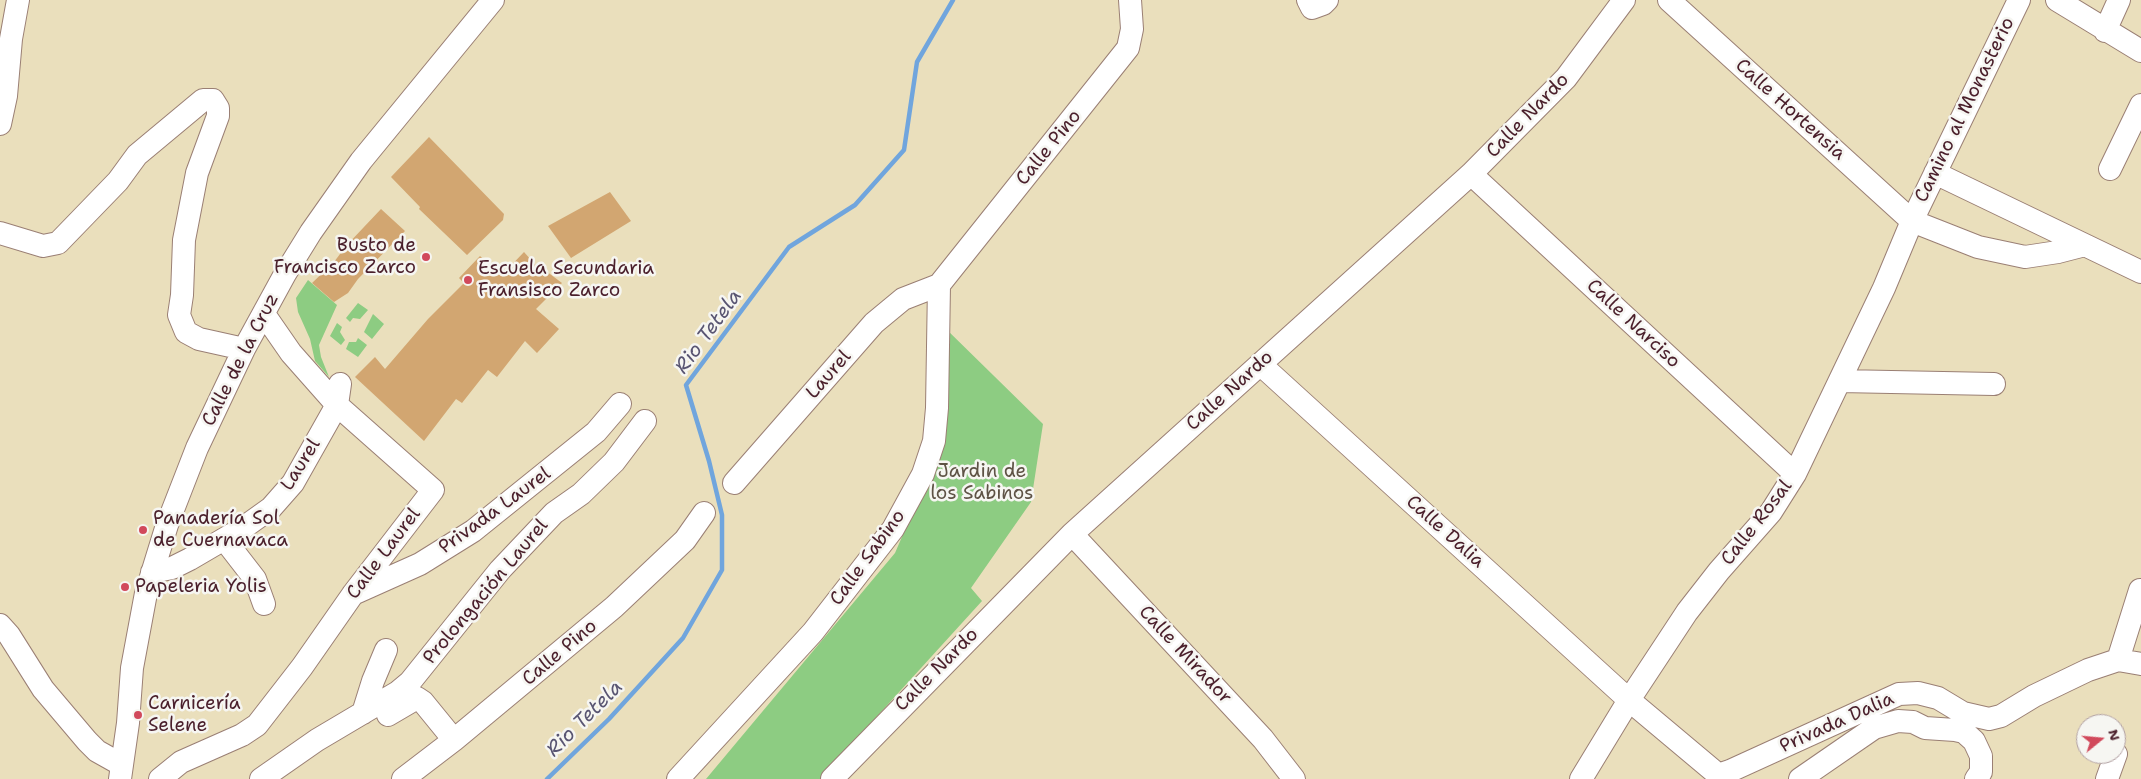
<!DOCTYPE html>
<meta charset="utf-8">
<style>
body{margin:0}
#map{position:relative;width:2141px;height:779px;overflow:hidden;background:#eadfbc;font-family:"Shantell Sans",sans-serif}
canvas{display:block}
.north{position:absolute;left:2076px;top:714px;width:50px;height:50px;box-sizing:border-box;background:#f6f6f2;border:1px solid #b1a0a2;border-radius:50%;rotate:73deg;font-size:14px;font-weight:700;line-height:20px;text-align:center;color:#4a1f2b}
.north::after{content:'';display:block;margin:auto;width:18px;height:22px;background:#d1495b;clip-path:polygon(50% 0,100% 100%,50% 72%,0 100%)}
</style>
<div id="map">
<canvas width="2141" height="779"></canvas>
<div class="north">N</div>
</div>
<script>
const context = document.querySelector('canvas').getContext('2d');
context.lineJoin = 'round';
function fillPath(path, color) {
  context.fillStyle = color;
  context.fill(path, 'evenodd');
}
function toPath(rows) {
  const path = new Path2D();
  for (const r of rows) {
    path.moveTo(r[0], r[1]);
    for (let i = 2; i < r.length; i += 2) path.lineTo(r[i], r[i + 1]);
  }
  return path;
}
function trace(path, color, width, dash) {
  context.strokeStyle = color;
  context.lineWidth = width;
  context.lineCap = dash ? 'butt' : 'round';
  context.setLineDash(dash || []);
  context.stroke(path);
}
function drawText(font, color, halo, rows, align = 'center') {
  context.font = font + ' "Shantell Sans",sans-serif';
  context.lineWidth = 5;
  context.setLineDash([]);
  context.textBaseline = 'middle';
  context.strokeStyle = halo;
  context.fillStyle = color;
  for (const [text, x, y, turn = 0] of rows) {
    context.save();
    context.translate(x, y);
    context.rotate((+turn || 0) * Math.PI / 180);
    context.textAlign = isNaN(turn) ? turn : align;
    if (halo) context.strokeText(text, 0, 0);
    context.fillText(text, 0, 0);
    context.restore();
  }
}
const green = toPath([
 [308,280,337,305,319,345,321,357,329,377,315,361,310,339,298,312,296,298],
 [358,303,368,310,360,319,353,318,350,322,346,318],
 [373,314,384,324,372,339,364,332],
 [337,323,342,327,340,332,345,340,341,345,330,336],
 [943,326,1043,424,1031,502,971,588,982,601,820,779,706,779,895,553,938,453],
 [358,338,367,345,358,357,346,349,349,342,356,342]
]);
const stream = toPath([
 [547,779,609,719,683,638,722,570,722,515,709,461,686,385,789,247,855,205,904,150,917,62,953,0]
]);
const building = toPath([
 [429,137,504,214,503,220,467,255,419,209,420,207,391,177],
 [610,192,631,221,571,258,548,226],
 [381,209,405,231,358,279,348,293,334,302,312,283,334,262,346,246],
 [524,252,540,270,542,268,562,283,536,309,559,329,537,353,525,341,497,377,488,370,462,403,456,399,424,441,355,377,375,357,385,369,428,319,464,283,459,278,480,256,501,276]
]);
const minor = toPath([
 [1308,0,1312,8,1323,4,1327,0],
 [1669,0,1912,221,1978,247,2025,257,2058,252,2085,245],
 [2057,0,2141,51],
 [2105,31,2119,0],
 [0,124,6,96,11,39,18,0],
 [2110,169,2141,105],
 [1935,173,2141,272],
 [1471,174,1795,474],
 [0,233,43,246,58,243,118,181,137,155,203,100,213,100,218,108,218,116,197,173,184,240,182,295,179,315,186,332,199,339,244,349],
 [1260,364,1629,700,1716,773,1721,774,1730,771,1899,694,1918,693,1938,698,1963,713,1989,719,2001,716,2034,696,2088,670,2118,660,2141,664],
 [1840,381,1994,384],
 [734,483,874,323,903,299,939,285,1128,48,1132,29,1130,0],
 [1072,534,1263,739,1294,779],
 [224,539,255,579,264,604],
 [152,572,172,568,190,559,243,528,271,508,293,483,337,405,340,384],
 [353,594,420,564,473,531,596,432,620,404],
 [0,625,9,635,43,689,87,741,97,751,122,765],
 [2118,660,2140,590],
 [363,713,373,681,386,650],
 [388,715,417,698,423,702,454,740],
 [120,779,128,723,132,668,146,593,167,525,197,448,244,349,285,274,311,232,361,161,493,0],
 [160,779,181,762,242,735,257,725,302,667,353,594,433,490,337,405,291,353,264,314],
 [261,779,317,740,398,692,410,682,500,570,554,513,581,494,614,462,645,421],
 [403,779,454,740,614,607,685,540,704,513],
 [678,779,813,632,893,529,923,474,934,441,937,408,939,285],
 [832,779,1072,534,1471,174,1566,78,1624,0],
 [1581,779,1629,700,1687,612,1719,571,1771,512,1795,474,1884,288,1912,221,2019,0],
 [1800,779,1874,728,1898,721,1913,722,1925,728,1955,730,1964,732,1974,741,1981,756,1981,772,1976,779],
 [2107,779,2116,754]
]);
const markers = [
 [426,257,5,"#d1495b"],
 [468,280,5,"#d1495b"],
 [143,530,5,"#d1495b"],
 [125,587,5,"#d1495b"],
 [138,715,5,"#d1495b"]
];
const streetNames = [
 ["Calle Hortensia",1790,110,42],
 ["Camino al Monasterio",1965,110,-64],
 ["Calle Nardo",1528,116,-46],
 ["Calle Pino",1049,148,-51],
 ["Calle Narciso",1633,324,43],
 ["Calle de la Cruz",241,360,-63],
 ["Laurel",829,375,-49],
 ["Calle Nardo",1230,391,-42],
 ["Laurel",301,465,-58],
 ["Privada Laurel",495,511,-36],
 ["Calle Rosal",1757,523,-52],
 ["Calle Dalia",1445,532,42],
 ["Calle Laurel",384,554,-53],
 ["Calle Sabino",868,558,-54],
 ["Prolongación Laurel",486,592,-50],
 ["Calle Pino",560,653,-40],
 ["Calle Mirador",1185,655,47],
 ["Calle Nardo",937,670,-45],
 ["Privada Dalia",1837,723,-24]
];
const poiNames = [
 ["Busto de",416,246,"right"],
 ["Francisco Zarco",416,268,"right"],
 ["Escuela Secundaria",478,269],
 ["Fransisco Zarco",478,291],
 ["Panadería Sol",153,519],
 ["de Cuernavaca",153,541],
 ["Papeleria Yolis",135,587],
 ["Carnicería",148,704],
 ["Selene",148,726]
];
const parkNames = [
 ["Jardin de",982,472],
 ["los Sabinos",982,494]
];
const waterNames = [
 ["Rio Tetela",709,332,-54],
 ["Rio Tetela",585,719,-45]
];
fillPath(green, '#8dcc82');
trace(stream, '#70a5dd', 4.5);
fillPath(building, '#d2a671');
trace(minor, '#9a7f74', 24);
trace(minor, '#fff', 22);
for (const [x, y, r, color] of markers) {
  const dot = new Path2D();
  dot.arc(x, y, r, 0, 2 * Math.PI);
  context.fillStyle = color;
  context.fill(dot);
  trace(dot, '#f6f6f2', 2);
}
drawText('19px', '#4a1f2b', '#f6f6f2', streetNames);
drawText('19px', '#4a1f2b', '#f6f6f2', poiNames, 'left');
drawText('19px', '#5e5345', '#f6f6f2', parkNames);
drawText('italic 20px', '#595572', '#f6f6f2', waterNames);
</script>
